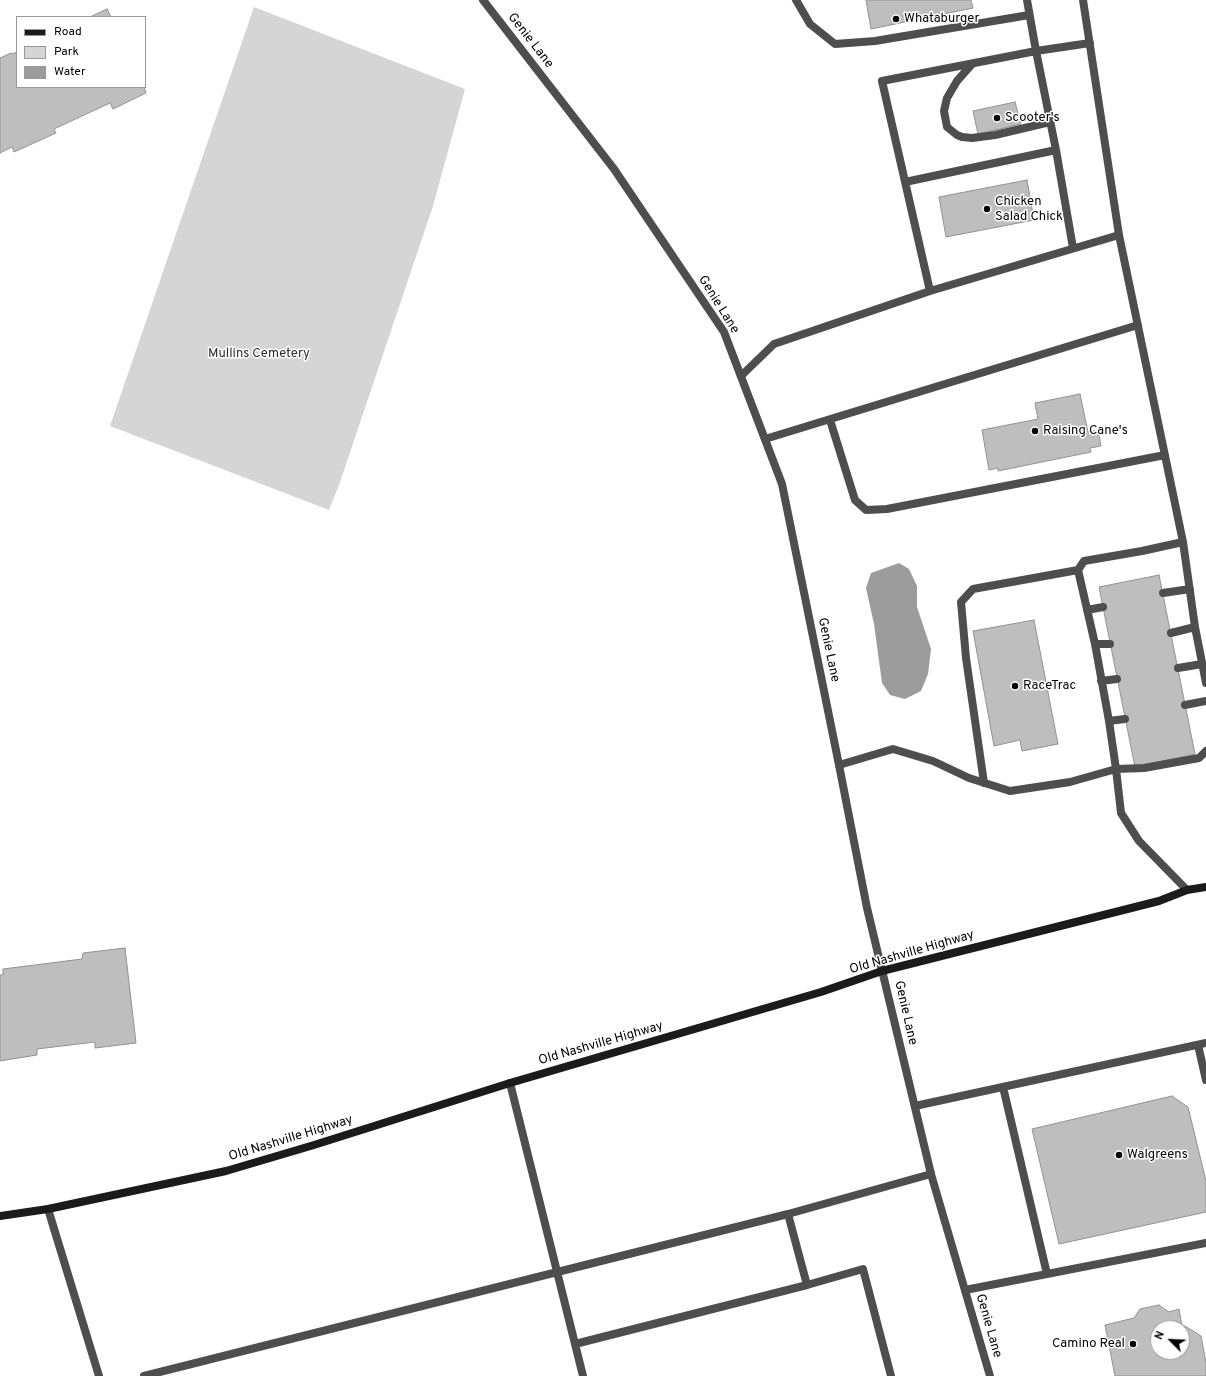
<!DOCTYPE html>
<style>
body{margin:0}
#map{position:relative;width:1206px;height:1376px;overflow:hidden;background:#fff;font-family:Overpass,sans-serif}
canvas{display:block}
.legend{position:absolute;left:16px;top:16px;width:130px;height:72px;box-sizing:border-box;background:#fff;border:1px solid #999;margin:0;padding:5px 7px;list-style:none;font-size:12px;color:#000}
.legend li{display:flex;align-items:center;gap:8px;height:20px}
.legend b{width:20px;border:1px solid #999}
.north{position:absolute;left:1150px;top:1320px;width:40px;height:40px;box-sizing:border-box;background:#fff;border:1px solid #999;border-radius:50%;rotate:294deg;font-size:11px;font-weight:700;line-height:16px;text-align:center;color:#000}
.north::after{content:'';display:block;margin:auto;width:14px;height:18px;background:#000;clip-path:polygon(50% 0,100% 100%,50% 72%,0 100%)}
</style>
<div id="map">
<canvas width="1206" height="1376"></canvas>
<ul class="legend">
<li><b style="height:5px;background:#1b1b1b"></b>Road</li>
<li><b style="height:11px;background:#d5d5d5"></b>Park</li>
<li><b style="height:11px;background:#9c9c9c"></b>Water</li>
</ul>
<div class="north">N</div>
</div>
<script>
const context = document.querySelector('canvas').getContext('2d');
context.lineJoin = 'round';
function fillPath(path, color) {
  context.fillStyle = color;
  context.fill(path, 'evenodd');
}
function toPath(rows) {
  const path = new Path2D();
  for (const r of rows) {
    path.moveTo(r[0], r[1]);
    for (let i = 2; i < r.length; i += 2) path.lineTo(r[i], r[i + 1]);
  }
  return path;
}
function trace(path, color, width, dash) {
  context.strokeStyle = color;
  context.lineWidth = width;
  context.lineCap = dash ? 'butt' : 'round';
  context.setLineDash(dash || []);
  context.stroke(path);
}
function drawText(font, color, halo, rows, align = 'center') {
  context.font = font + ' Overpass,sans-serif';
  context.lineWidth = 3;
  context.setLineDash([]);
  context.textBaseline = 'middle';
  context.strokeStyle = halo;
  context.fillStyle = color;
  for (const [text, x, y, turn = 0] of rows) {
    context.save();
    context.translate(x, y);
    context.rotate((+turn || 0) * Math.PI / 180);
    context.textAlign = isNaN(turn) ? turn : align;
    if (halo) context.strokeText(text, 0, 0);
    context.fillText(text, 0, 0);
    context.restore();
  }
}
const green = toPath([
 [254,7,465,89,433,206,339,485,329,510,110,426]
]);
const water = toPath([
 [899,563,909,569,917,586,917,607,931,649,928,674,921,691,905,699,890,695,882,683,874,624,866,588,871,573]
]);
const building = toPath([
 [866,0,971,0,973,8,871,29,866,0],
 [107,9,111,17,90,17,107,9],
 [17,52,17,87,144,87,146,93,113,109,110,103,54,129,56,133,14,152,12,147,0,153,0,58,11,53,12,54,17,52],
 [1015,102,1021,124,978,134,973,111,1015,102],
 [1027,180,1034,220,946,237,939,197,1027,180],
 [1080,394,1088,432,1098,430,1101,446,1090,448,1091,452,998,471,998,468,989,470,982,430,1038,419,1035,403,1080,394],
 [1159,575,1195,754,1135,767,1099,587,1159,575],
 [1034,620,1058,744,1022,751,1020,740,994,746,973,631,1034,620],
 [125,948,136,1043,95,1048,95,1042,37,1049,37,1055,0,1061,0,975,3,975,3,969,82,959,83,953,125,948],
 [1172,1096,1188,1107,1206,1181,1206,1212,1059,1244,1032,1129,1172,1096],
 [1159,1305,1169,1312,1179,1309,1182,1326,1185,1326,1201,1336,1206,1363,1206,1376,1115,1376,1105,1325,1134,1318,1140,1309,1159,1305],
 [1158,1328,1182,1328,1182,1352,1158,1352,1158,1328]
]);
const service = toPath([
 [796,0,810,24,835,44,875,41,1029,15],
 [1027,0,1036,51,1090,43],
 [972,64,957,81,947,98,944,111,947,127,957,135,962,137,972,138,995,135,1050,122],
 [905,182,1056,150],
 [1119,235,1183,542,1195,627,1206,683],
 [930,291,882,81,1036,51,1056,150,1073,248],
 [741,376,774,344,930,291,1119,235,1083,0],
 [830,420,855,500,866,510,887,509,1165,455],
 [765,439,1138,325],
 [1183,542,1142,551,1084,561,1078,570,1095,644,1109,721,1116,769,1121,813,1139,841,1187,890],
 [1163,593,1190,589],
 [1087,610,1103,607],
 [1171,633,1195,627],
 [1095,644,1110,644],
 [1178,668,1202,664],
 [1101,681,1117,679],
 [1185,705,1206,701],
 [1109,721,1125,719],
 [839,765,893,749,933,761,969,778,1010,791,1070,782,1116,769,1144,768,1199,758,1206,751],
 [984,783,966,658,961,602,973,589,1078,570],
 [1198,1045,1206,1080],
 [510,1083,583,1376],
 [1003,1087,1047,1274],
 [915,1106,1206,1043],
 [48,1209,99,1376],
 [965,1290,1206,1243],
 [575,1344,807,1285],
 [144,1376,788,1214],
 [891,1376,863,1269,807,1285,788,1214,931,1174]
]);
const minor = toPath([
 [483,0,614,169,724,332,782,484,839,765,867,908,931,1174,990,1376]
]);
const secondary = toPath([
 [0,1216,48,1209,226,1171,314,1145,510,1083,821,992,882,971,1159,901,1187,890,1206,887]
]);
const markers = [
 [896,19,4,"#000"],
 [997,118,4,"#000"],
 [987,209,4,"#000"],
 [1035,431,4,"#000"],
 [1015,686,4,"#000"],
 [1119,1155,4,"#000"],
 [1133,1344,4,"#000"]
];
const poiNames = [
 ["Whataburger",904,19],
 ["Scooter's",1005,118],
 ["Chicken",995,202],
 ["Salad Chick",995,217],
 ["Raising Cane's",1043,431],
 ["RaceTrac",1023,686],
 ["Walgreens",1127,1155],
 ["Camino Real",1125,1344,"right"]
];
const streetNames = [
 ["Genie Lane",530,41,52],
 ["Genie Lane",718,305,58],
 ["Genie Lane",828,650,78],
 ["Old Nashville Highway",912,953,-16],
 ["Genie Lane",905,1013,77],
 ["Old Nashville Highway",601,1044,-16],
 ["Old Nashville Highway",291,1139,-17],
 ["Genie Lane",988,1326,74]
];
const parkNames = [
 ["Mullins Cemetery",259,354]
];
fillPath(green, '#d5d5d5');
fillPath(water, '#9c9c9c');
fillPath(building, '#bebebe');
trace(building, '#929292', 1);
trace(service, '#4e4e4e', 8);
trace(minor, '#4e4e4e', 8);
trace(secondary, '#1b1b1b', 8);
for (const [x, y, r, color] of markers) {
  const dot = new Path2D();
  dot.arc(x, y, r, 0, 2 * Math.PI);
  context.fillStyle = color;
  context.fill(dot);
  trace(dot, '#fff', 1.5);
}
drawText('13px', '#000', '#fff', poiNames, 'left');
drawText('13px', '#000', '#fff', streetNames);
drawText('13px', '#2c2c2c', '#fff', parkNames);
</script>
